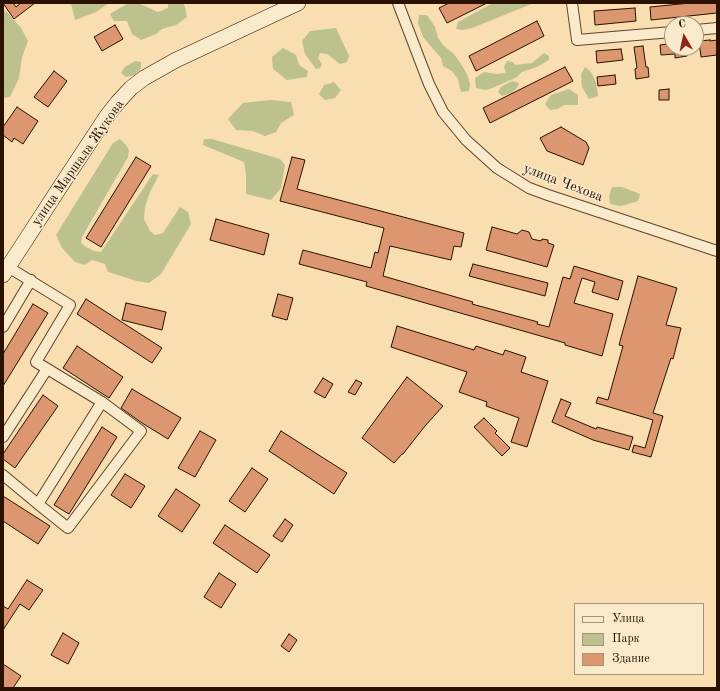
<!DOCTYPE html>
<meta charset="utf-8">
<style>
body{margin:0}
#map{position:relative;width:720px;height:691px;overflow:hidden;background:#f8deb1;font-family:"Old Standard TT",serif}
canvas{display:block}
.frame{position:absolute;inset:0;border:4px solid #2a1100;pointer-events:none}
.legend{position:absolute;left:574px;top:603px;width:130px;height:72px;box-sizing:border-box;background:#faeacc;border:1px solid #a7937a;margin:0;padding:5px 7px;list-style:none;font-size:12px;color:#2a1100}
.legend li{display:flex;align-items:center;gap:8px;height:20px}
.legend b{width:20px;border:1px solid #a7937a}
.north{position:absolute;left:664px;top:16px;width:40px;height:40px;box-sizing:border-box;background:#faeacc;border:1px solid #a7937a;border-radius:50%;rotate:351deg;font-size:11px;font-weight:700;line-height:16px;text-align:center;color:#2a1100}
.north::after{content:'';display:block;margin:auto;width:14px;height:18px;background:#8f2418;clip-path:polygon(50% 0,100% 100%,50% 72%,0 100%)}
</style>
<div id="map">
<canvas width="720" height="691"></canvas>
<div class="frame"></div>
<ul class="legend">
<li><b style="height:5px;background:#faeacc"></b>Улица</li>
<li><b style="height:11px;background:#bcc18d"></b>Парк</li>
<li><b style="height:11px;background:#dc9670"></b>Здание</li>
</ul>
<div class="north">С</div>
</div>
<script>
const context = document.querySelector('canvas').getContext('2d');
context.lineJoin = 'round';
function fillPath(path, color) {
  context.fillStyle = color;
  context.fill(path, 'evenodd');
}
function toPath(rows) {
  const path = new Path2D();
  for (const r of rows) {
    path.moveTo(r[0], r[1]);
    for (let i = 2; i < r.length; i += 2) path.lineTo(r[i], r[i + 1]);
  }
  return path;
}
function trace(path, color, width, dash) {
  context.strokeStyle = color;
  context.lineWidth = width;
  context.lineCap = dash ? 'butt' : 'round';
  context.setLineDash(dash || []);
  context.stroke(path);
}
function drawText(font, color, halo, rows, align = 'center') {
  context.font = font + ' "Old Standard TT",serif';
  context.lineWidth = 3;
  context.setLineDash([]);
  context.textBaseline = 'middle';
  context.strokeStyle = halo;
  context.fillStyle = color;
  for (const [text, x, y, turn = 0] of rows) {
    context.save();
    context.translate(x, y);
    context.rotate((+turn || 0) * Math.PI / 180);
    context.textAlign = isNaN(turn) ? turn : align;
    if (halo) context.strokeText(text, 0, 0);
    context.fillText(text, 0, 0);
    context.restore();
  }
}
const green = toPath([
 [71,3,109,3,96,12,75,20],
 [168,3,183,3,185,7,187,17,176,25,162,29,156,34,141,40,132,34,127,21,114,21,110,14,127,4,140,4,158,12,168,8],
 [493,3,534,3,472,28,462,30,456,29,458,22],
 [3,11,8,13,21,28,28,41,22,57,19,78,10,97,3,98],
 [419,15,427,15,435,27,438,38,444,46,454,54,461,64,467,74,470,84,469,91,461,92,458,79,452,71,443,66,441,58,423,37,418,23],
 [336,28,349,56,347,62,340,64,327,54,320,53,318,58,322,64,320,68,316,69,305,54,302,41,310,31],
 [283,48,296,55,299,65,308,71,307,77,287,80,273,69,272,57],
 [544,53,549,56,549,60,537,67,522,72,517,77,490,89,485,90,476,88,475,78,484,72,497,74,506,73,504,67,507,61,513,62,515,65,532,63],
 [135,61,141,62,141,68,135,75,126,77,121,73,125,67],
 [585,67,591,72,596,82,598,96,589,99,582,87,581,74],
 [512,81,519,83,517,88,511,93,502,96,498,92,501,87],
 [334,82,341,90,335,98,325,100,319,94,324,85],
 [569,89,578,95,578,105,564,105,558,109,550,110,545,104,551,95],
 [270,100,291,102,294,115,281,123,276,132,265,136,253,131,236,130,228,119,243,103],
 [120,139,126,145,129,150,128,157,82,237,81,243,86,247,94,251,101,252,153,174,159,175,150,192,145,207,144,219,150,231,155,235,163,233,180,207,188,212,191,224,161,274,149,283,137,281,108,272,105,264,92,260,85,265,75,262,62,248,56,235,113,143],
 [204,139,212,139,280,159,285,165,281,188,271,200,246,194,246,175,244,162,203,145],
 [612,187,622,187,640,194,638,201,621,206,610,204,609,196]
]);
const building = toPath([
 [3,3,13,3,16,7,21,3,35,3,14,19,3,3],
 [449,3,487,3,447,23,439,8,449,3],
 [690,3,717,3,717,13,651,20,650,7,690,3],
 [635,8,636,21,595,25,594,11,635,8],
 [537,21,544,36,476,71,469,56,537,21],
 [115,25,123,39,102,51,94,37,115,25],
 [710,40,710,41,717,40,717,55,701,57,699,41,710,40],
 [668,44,669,48,686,48,687,56,675,58,675,54,661,55,660,45,668,44],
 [643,46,646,67,648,67,649,77,636,79,635,69,637,68,634,47,643,46],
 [621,49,623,60,597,63,596,51,621,49],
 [565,67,573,81,490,123,483,108,565,67],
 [54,71,67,81,48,107,34,97,54,71],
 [615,75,616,84,598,86,597,77,615,75],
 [669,89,669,100,659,100,659,90,669,89],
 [17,107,38,121,23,144,14,138,12,142,3,135,3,127,17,107],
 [561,127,586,142,589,148,583,165,547,151,540,138,561,127],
 [136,157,151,166,101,247,86,238,136,157],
 [292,157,305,160,297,189,464,233,461,247,454,246,451,260,390,246,383,276,473,302,472,304,538,322,537,324,549,327,563,277,570,279,574,266,623,281,618,300,592,292,595,282,582,278,574,303,613,314,602,356,565,345,565,343,366,286,367,282,299,264,303,250,371,268,375,252,378,253,384,228,280,201,292,157],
 [216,219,269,234,264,255,210,240,216,219],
 [492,227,517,234,522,230,529,232,532,239,541,241,542,239,548,240,548,243,554,245,547,267,486,250,492,227],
 [473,264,548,283,545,296,469,276,473,264],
 [638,276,677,288,666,325,681,328,673,359,671,358,653,413,663,416,651,457,632,452,634,445,645,448,653,420,596,403,598,397,608,400,623,346,619,345,638,276],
 [278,294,293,298,287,320,272,316,278,294],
 [86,299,162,348,152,363,77,314,86,299],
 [126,303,166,312,162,330,122,320,126,303],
 [33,304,48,313,3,386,3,354,33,304],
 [397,326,474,350,476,346,503,355,505,350,526,357,521,372,548,381,527,447,511,442,519,418,486,406,487,402,459,392,467,372,391,347,397,326],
 [77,346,123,377,109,398,63,368,77,346],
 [407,377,443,406,425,426,403,454,402,454,394,463,362,438,407,377],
 [323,378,333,384,325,398,314,392,323,378],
 [356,380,362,383,355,395,348,392,356,380],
 [132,389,181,418,168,439,142,423,121,408,132,389],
 [43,395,58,406,15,468,3,459,3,454,43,395],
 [561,399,571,403,565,416,596,429,597,427,633,437,629,450,593,440,552,422,561,399],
 [484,418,497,431,495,433,510,448,502,456,474,427,484,418],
 [102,427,117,437,69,514,54,505,102,427],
 [200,431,216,440,195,477,178,468,200,431],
 [281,431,347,473,334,494,269,451,281,431],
 [252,468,268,479,245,512,229,501,252,468],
 [125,474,145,486,131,508,111,495,125,474],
 [176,489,200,505,182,532,158,516,176,489],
 [3,496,50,526,38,544,3,521,3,496],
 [285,519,293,525,282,542,273,536,285,519],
 [225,525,270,555,257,573,213,543,225,525],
 [219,573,236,584,221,608,204,597,219,573],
 [27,580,43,590,29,610,20,604,3,630,3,606,8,609,27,580],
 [63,633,79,643,68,664,51,655,63,633],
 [289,634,297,640,289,652,281,646,289,634],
 [3,664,21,676,13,688,3,688,3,664]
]);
const street = toPath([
 [398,3,429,84,443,112,466,140,497,168,529,188,548,195,717,251],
 [572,3,577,40,672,32],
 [696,30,717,28],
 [8,267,70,305,36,362,102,402,141,431,68,528,38,504,102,402],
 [3,327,31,280],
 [3,437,47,369],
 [3,475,38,504]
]);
const secondary = toPath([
 [3,275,64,181,107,116,118,102,131,88,144,78,176,60,298,3]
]);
const streetNames = [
 ["улица Маршала Жукова",78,163,-55],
 ["улица Чехова",563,183,21]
];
fillPath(green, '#bcc18d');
fillPath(building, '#dc9670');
trace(building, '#2a1100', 1);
trace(street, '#5e442c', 12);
trace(secondary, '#2a1100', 16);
trace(street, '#faeacc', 10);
trace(secondary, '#faeacc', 15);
drawText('14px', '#2a1100', '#faeacc', streetNames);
</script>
